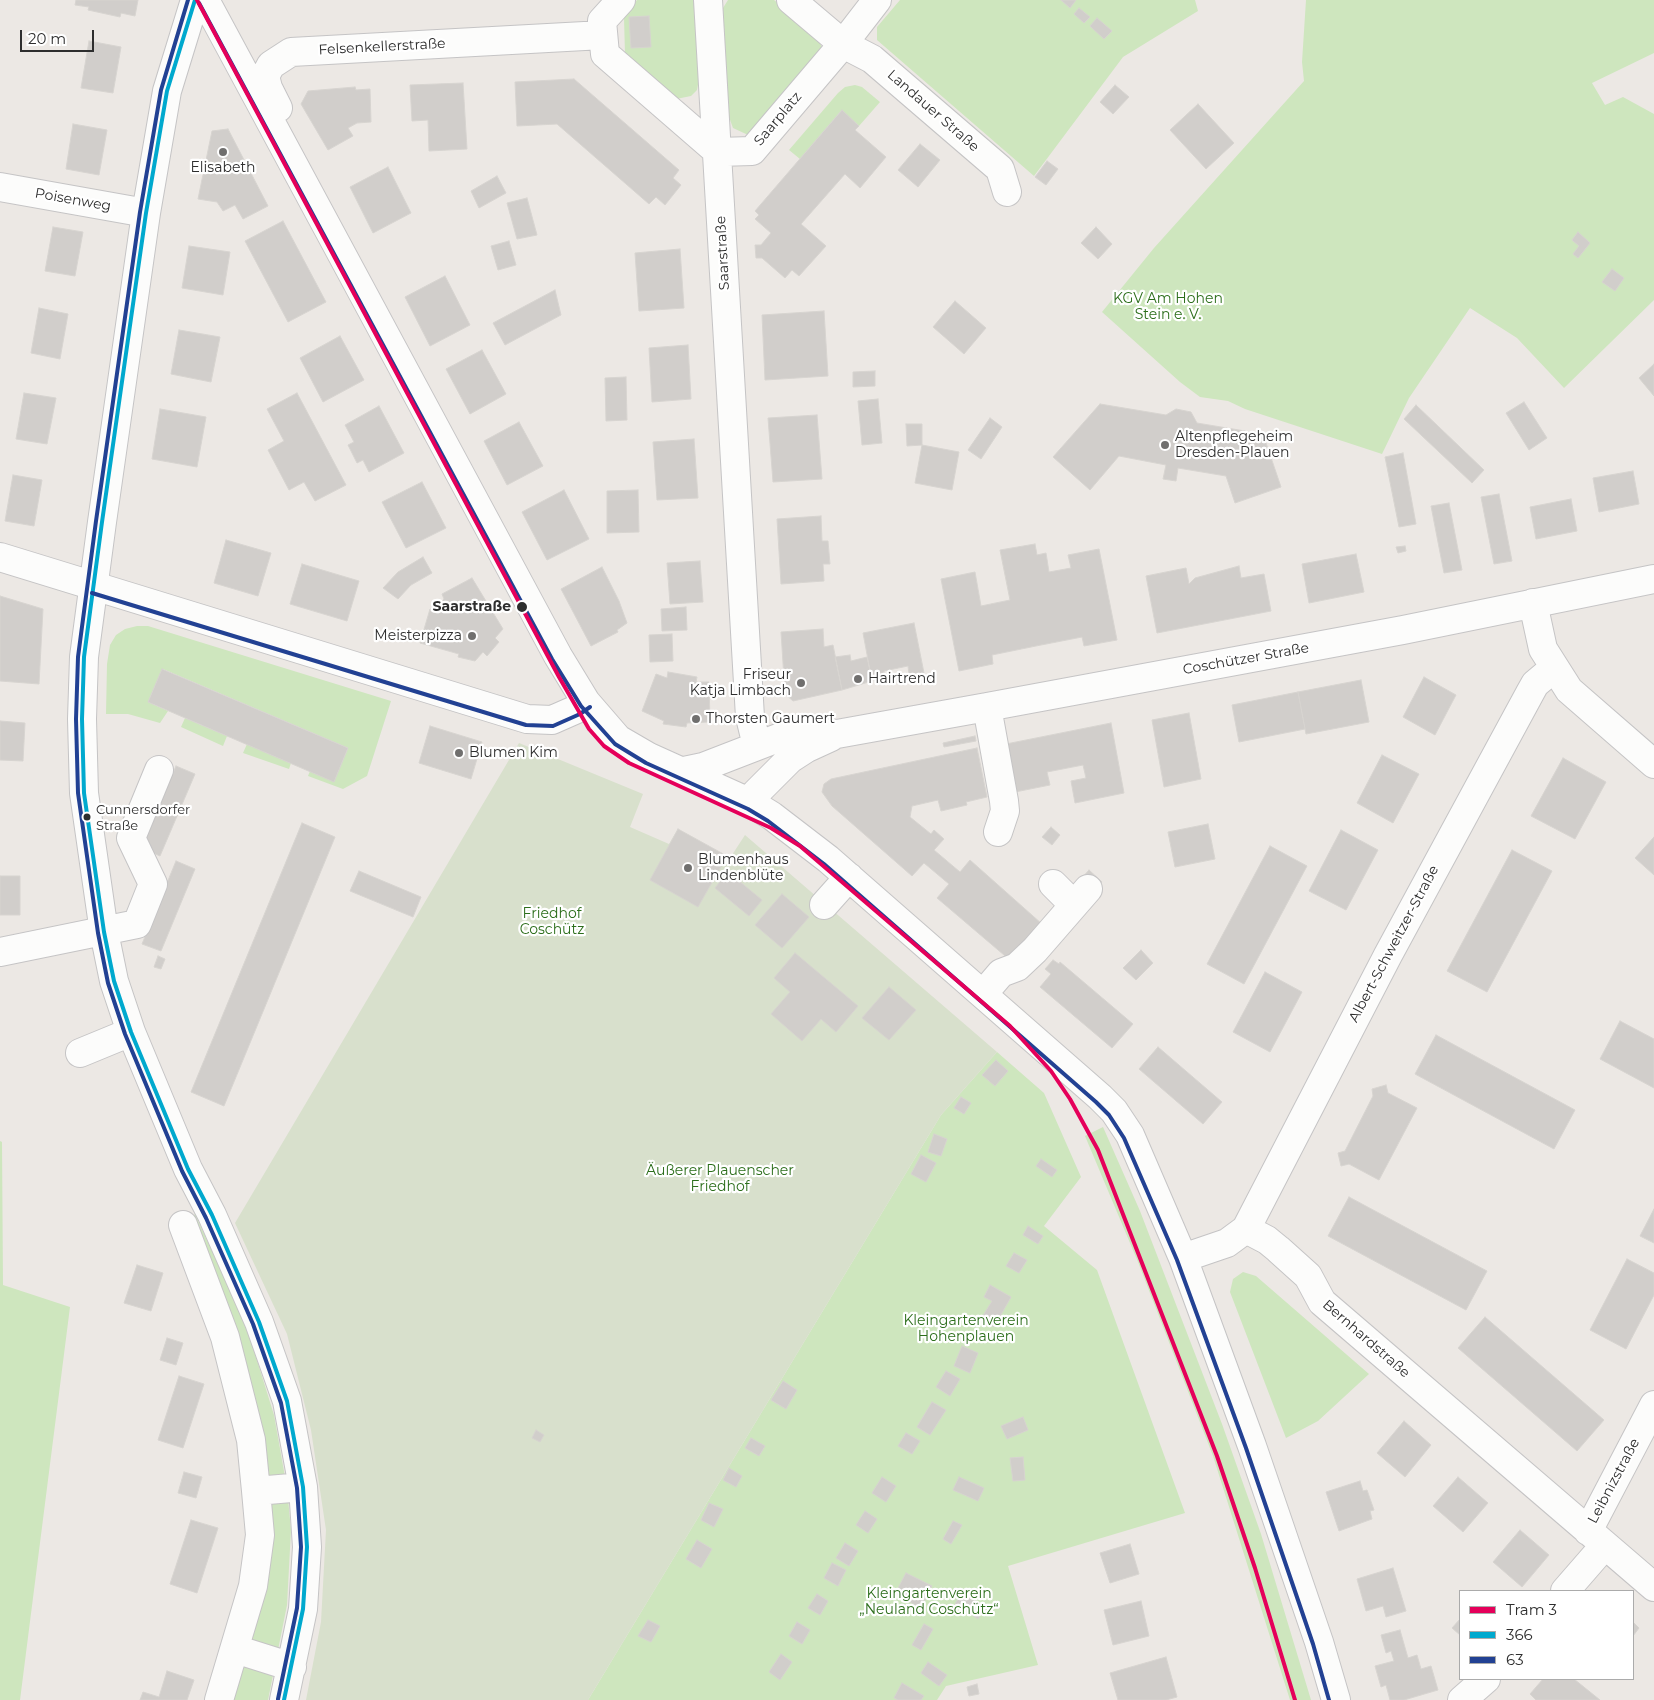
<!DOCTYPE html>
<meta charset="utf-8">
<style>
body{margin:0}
#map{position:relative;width:1654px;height:1700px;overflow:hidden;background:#ece8e4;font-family:Montserrat,sans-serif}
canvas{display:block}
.legend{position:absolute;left:1459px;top:1590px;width:175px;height:90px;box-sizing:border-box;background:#fff;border:1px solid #ababab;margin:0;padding:6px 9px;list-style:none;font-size:15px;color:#2e2e2e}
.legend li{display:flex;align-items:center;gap:10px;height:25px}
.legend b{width:25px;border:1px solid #ababab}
.scale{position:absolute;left:20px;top:30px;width:74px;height:22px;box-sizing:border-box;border:2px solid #2e2e2e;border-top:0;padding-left:6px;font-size:15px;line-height:18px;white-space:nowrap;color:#2e2e2e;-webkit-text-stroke:4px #fff;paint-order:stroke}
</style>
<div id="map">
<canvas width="1654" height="1700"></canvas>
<ul class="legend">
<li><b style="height:6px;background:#e5005a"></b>Tram 3</li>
<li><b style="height:6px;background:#00a9ce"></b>366</li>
<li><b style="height:6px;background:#224193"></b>63</li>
</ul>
<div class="scale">20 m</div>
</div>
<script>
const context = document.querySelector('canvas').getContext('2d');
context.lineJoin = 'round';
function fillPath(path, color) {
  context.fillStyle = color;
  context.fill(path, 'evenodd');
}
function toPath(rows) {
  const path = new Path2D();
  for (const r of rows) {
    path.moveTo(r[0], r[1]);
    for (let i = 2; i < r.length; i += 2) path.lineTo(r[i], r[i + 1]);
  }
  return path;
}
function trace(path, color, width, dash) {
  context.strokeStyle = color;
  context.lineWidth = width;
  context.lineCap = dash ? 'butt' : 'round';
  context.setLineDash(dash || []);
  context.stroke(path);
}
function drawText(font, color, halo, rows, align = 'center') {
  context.font = font + ' Montserrat,sans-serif';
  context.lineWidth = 4.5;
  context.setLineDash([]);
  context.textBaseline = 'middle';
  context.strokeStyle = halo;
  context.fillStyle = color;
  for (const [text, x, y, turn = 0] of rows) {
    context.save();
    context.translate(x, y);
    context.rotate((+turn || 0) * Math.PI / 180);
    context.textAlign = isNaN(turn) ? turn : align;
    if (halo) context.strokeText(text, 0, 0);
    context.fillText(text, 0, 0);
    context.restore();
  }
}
const green = toPath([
 [637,0,694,0,699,79,697,90,691,96,676,99,625,54,624,18],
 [728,0,774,0,816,34,823,50,755,134,746,134,733,128,729,117,723,8],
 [900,0,1195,0,1198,11,1123,57,1034,176,877,40,877,27],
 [1306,0,1654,0,1654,53,1592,83,1605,105,1623,97,1654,114,1654,300,1564,388,1517,338,1470,308,1409,398,1382,454,1245,409,1228,401,1200,397,1180,382,1102,312,1154,248,1304,81,1302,62],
 [855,85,862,87,880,102,859,126,841,111,800,159,789,150,838,93,845,87],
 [137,626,148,626,391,701,367,776,343,789,308,776,310,771,334,781,348,748,163,669,148,702,168,711,160,723,128,714,106,714,107,664,110,645,116,635,125,629],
 [185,718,227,736,223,746,181,727],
 [247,744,291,763,289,769,243,753],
 [997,1052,1044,1093,1081,1177,1044,1226,1097,1270,1185,1513,1008,1566,1038,1665,946,1686,937,1700,588,1700,941,1115],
 [1103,1127,1140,1211,1222,1424,1261,1534,1311,1700,1290,1700,1213,1456,1138,1262,1085,1136],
 [0,1141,2,1142,3,1285,70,1307,20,1700,0,1700],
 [195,1214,247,1328,274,1415,287,1488,291,1530,287,1605,268,1700,219,1700,260,1535,190,1221],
 [1243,1272,1256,1276,1369,1374,1318,1421,1286,1438,1230,1292,1233,1279]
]);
const cemetery = toPath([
 [519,743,643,794,630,827,669,844,678,829,730,858,745,835,997,1052,941,1115,588,1700,306,1700,321,1622,326,1530,311,1430,287,1334,235,1223]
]);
const building = toPath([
 [76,0,138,0,135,16,121,13,120,17,88,10,89,7,75,5,76,0],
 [1061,0,1076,0,1070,8,1061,0],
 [1079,8,1090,17,1084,23,1074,14,1079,8],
 [649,16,651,47,631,48,629,17,649,16],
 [1097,18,1112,31,1104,39,1090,26,1097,18],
 [89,41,121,47,113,93,81,88,89,41],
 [574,79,679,170,673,178,681,185,665,205,656,197,649,204,557,124,517,126,515,82,574,79],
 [463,83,467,149,429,151,428,120,412,121,410,85,463,83],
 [1115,85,1129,97,1113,114,1100,102,1115,85],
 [355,87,356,90,370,89,371,122,357,123,348,128,353,136,328,150,301,104,308,91,355,87],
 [1198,104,1234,143,1206,169,1170,130,1198,104],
 [842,110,859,126,855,130,886,157,860,188,845,174,801,224,826,246,799,276,792,270,785,278,762,258,756,258,755,245,761,245,771,233,755,219,759,215,755,211,842,110],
 [73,124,107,130,99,175,66,169,73,124],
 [228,129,268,206,243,219,235,205,223,211,217,202,198,199,212,131,228,129],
 [920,144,940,160,918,187,898,170,920,144],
 [1047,161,1058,169,1046,185,1035,177,1047,161],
 [388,167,411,213,373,233,350,187,388,167],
 [497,176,506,193,479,208,471,191,497,176],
 [527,198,537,235,517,239,507,203,527,198],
 [283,221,326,302,288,322,245,241,283,221],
 [53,227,83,232,75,276,45,271,53,227],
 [1096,227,1112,244,1098,259,1081,243,1096,227],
 [1578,232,1590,243,1578,258,1573,254,1579,246,1572,240,1578,232],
 [509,241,516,265,498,270,491,246,509,241],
 [189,246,230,252,223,295,182,288,189,246],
 [680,249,684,308,639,311,635,253,680,249],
 [1612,269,1624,278,1615,291,1602,282,1612,269],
 [445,276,470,325,430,346,405,297,445,276],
 [555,290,561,315,505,345,493,323,555,290],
 [955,301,986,328,964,354,933,327,955,301],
 [39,308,68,314,60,359,31,353,39,308],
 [824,311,828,376,765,380,762,315,824,311],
 [179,330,220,337,211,382,171,374,179,330],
 [340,336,364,380,323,402,300,358,340,336],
 [688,345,691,399,652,402,649,348,688,345],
 [482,350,506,394,470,414,446,369,482,350],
 [1654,364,1654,396,1639,378,1654,364],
 [875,371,875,386,853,387,853,372,875,371],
 [626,377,627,420,606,421,605,378,626,377],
 [24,393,56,398,47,444,16,439,24,393],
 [297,393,346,485,315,501,304,482,289,490,268,450,284,441,267,409,297,393],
 [878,399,882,443,862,445,858,401,878,399],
 [1524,402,1547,438,1529,450,1506,413,1524,402],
 [1100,404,1166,415,1176,409,1191,412,1197,423,1263,434,1281,487,1235,503,1226,476,1178,468,1176,481,1163,479,1166,465,1119,456,1090,490,1053,457,1100,404],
 [1416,405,1484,470,1472,483,1404,419,1416,405],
 [379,406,404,453,369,472,363,460,357,463,348,445,354,442,345,425,379,406],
 [160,409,206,417,197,467,152,459,160,409],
 [817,415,822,479,773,482,768,418,817,415],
 [990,418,1002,427,981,459,968,450,990,418],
 [519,422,543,466,507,485,484,441,519,422],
 [906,424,922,424,922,445,907,446,906,424],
 [694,439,698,498,657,500,653,442,694,439],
 [922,445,959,452,952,490,915,483,922,445],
 [1403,453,1416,524,1399,527,1385,457,1403,453],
 [1633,471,1639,504,1599,512,1593,478,1633,471],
 [13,475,42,480,34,526,5,521,13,475],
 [422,482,446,528,406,548,382,502,422,482],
 [564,490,589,539,547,560,522,512,564,490],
 [638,490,639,532,607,533,607,491,638,490],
 [1499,494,1512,561,1494,564,1481,497,1499,494],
 [1571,499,1577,531,1536,539,1530,507,1571,499],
 [1449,503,1462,570,1444,573,1431,506,1449,503],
 [821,516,822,541,828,541,830,564,823,564,824,581,781,584,777,519,821,516],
 [226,540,271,553,258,596,214,583,226,540],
 [1035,544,1037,555,1046,553,1049,572,1071,568,1068,555,1099,549,1117,640,1084,646,1082,637,1036,646,992,655,993,664,959,671,941,579,975,572,981,606,1010,600,1000,550,1035,544],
 [1405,546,1406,551,1398,553,1396,547,1405,546],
 [1356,554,1364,592,1309,603,1302,564,1356,554],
 [423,557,432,573,411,585,398,599,383,588,398,572,423,557],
 [700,561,703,602,670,604,667,563,700,561],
 [302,564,359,581,347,621,290,604,302,564],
 [1239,566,1241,578,1264,574,1271,611,1157,633,1146,576,1186,568,1189,584,1195,578,1239,566],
 [602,567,619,601,627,623,617,630,618,632,591,646,561,589,602,567],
 [472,578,503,629,495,638,499,642,487,656,483,652,475,661,458,657,459,654,420,643,430,609,434,610,444,599,442,594,472,578],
 [0,596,43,609,39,684,0,681,0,596],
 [686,607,687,630,662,631,661,609,686,607],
 [914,623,924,673,909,675,908,666,884,671,885,678,872,681,863,633,914,623],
 [823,629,824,647,833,645,842,690,793,701,785,694,781,632,823,629],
 [672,634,673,661,650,662,649,635,672,634],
 [850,655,851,661,867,657,872,681,842,690,835,657,850,655],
 [162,669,348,748,334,782,148,702,162,669],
 [668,672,697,677,696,682,709,682,710,722,687,723,686,727,663,724,664,721,642,711,656,674,667,678,668,672],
 [1424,677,1456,695,1435,735,1403,717,1424,677],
 [1361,680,1369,722,1306,734,1298,692,1361,680],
 [1298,692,1305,729,1239,742,1232,705,1298,692],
 [1189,713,1201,779,1164,787,1152,720,1189,713],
 [0,721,25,723,23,761,0,760,0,721],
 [1111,723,1124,793,1075,803,1071,781,1086,778,1083,765,1047,772,1050,785,1015,792,1006,744,1111,723],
 [430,726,482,742,471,779,419,763,430,726],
 [975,736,976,741,944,747,943,743,975,736],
 [977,748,987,797,966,802,967,805,941,811,938,800,912,806,910,817,931,834,934,830,944,839,934,850,960,872,970,860,1042,924,1011,961,937,898,949,884,924,863,912,876,832,806,822,792,824,784,831,779,977,748],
 [1382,755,1419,774,1393,823,1357,803,1382,755],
 [1563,758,1606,782,1575,839,1531,816,1563,758],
 [176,766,195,774,160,856,142,848,176,766],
 [302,823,335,837,224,1106,191,1092,302,823],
 [1208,824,1215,859,1175,867,1168,832,1208,824],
 [1051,827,1060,835,1052,845,1042,837,1051,827],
 [678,829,727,856,698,907,650,880,678,829],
 [1341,830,1378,850,1346,910,1309,891,1341,830],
 [1654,837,1654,875,1635,858,1654,837],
 [1270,846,1307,866,1244,984,1207,964,1270,846],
 [1512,850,1552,871,1487,992,1447,971,1512,850],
 [176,861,195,869,161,951,142,944,176,861],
 [1089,870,1102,882,1093,891,1081,879,1089,870],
 [359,871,421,897,413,917,350,891,359,871],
 [728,872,762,900,749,916,715,888,728,872],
 [0,876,20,876,20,915,0,915,0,876],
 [782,894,809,917,782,948,755,925,782,894],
 [1141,950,1153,963,1136,980,1123,968,1141,950],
 [795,953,858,1006,836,1032,821,1019,802,1041,771,1014,790,992,774,978,795,953],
 [158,956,165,959,161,969,154,967,158,956],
 [1053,960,1059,964,1060,962,1133,1024,1112,1048,1040,987,1051,974,1045,969,1053,960],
 [1265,972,1302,992,1270,1052,1233,1032,1265,972],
 [889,987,916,1010,889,1040,862,1018,889,987],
 [1620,1021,1654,1039,1654,1088,1600,1059,1620,1021],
 [1436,1035,1575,1110,1554,1149,1415,1074,1436,1035],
 [1158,1047,1222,1102,1203,1124,1139,1069,1158,1047],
 [996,1060,1008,1071,995,1086,982,1075,996,1060],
 [1386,1085,1388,1093,1417,1108,1379,1180,1349,1164,1341,1166,1338,1153,1345,1151,1373,1096,1372,1089,1386,1085],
 [961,1097,971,1103,964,1114,954,1108,961,1097],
 [934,1134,947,1139,941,1156,928,1152,934,1134],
 [921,1155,936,1163,926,1182,911,1174,921,1155],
 [1041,1159,1057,1170,1052,1177,1036,1166,1041,1159],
 [1349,1197,1487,1271,1466,1310,1328,1236,1349,1197],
 [1654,1209,1654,1243,1640,1236,1654,1209],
 [1028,1226,1043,1236,1038,1244,1023,1235,1028,1226],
 [1014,1253,1027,1260,1019,1273,1006,1266,1014,1253],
 [1627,1259,1654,1273,1654,1295,1626,1349,1590,1330,1627,1259],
 [137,1265,163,1273,151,1311,124,1303,137,1265],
 [990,1285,1011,1297,994,1327,981,1319,992,1301,984,1297,990,1285],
 [1485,1317,1604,1420,1577,1451,1458,1348,1485,1317],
 [167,1338,183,1343,176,1365,160,1360,167,1338],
 [962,1346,978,1353,970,1373,954,1366,962,1346],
 [946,1371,960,1379,950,1396,936,1387,946,1371],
 [179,1376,204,1384,183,1448,158,1440,179,1376],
 [783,1381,797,1390,786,1409,771,1400,783,1381],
 [932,1402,946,1410,930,1435,917,1427,932,1402],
 [1023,1417,1028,1430,1007,1439,1001,1426,1023,1417],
 [1404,1421,1431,1445,1405,1477,1377,1453,1404,1421],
 [536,1430,544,1435,540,1442,532,1438,536,1430],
 [906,1433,920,1441,912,1454,898,1446,906,1433],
 [751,1438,765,1446,759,1456,745,1448,751,1438],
 [1023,1457,1025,1480,1013,1481,1010,1458,1023,1457],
 [729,1468,742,1476,736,1487,723,1480,729,1468],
 [184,1472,202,1477,196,1498,178,1493,184,1472],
 [882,1477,896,1486,886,1502,872,1493,882,1477],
 [959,1477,984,1488,978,1501,953,1490,959,1477],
 [1458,1477,1488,1503,1463,1532,1433,1506,1458,1477],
 [1360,1481,1363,1491,1367,1490,1374,1510,1370,1511,1372,1519,1339,1531,1326,1492,1360,1481],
 [709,1503,723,1509,714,1527,701,1520,709,1503],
 [865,1511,877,1519,868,1533,856,1525,865,1511],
 [191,1520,218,1528,197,1593,170,1584,191,1520],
 [953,1521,962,1525,951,1544,943,1539,953,1521],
 [1520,1530,1549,1555,1522,1587,1493,1562,1520,1530],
 [697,1540,712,1549,701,1568,686,1559,697,1540],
 [845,1543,858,1551,849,1566,836,1558,845,1543],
 [1130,1544,1139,1574,1110,1583,1100,1553,1130,1544],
 [832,1563,846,1570,838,1586,824,1578,832,1563],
 [1393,1568,1406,1611,1386,1617,1383,1606,1366,1611,1357,1579,1393,1568],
 [906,1573,932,1586,921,1608,895,1594,906,1573],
 [963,1592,985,1607,978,1619,955,1604,963,1592],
 [817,1594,828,1601,820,1615,808,1608,817,1594],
 [1141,1601,1149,1636,1113,1645,1104,1610,1141,1601],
 [1460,1619,1460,1635,1452,1628,1460,1619],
 [648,1620,660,1626,651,1642,638,1636,648,1620],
 [797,1622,810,1630,802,1644,789,1636,797,1622],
 [1633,1622,1639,1628,1633,1636,1633,1622],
 [924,1624,933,1629,921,1650,912,1645,924,1624],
 [1400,1630,1408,1658,1417,1655,1421,1669,1431,1666,1438,1690,1404,1700,1390,1700,1386,1685,1381,1687,1375,1666,1394,1661,1391,1651,1386,1653,1381,1635,1400,1630],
 [781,1654,792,1662,780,1680,769,1672,781,1654],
 [1166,1657,1177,1697,1166,1700,1118,1700,1110,1673,1166,1657],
 [928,1662,947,1675,939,1686,921,1673,928,1662],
 [167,1671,194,1680,187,1700,140,1700,143,1692,159,1697,167,1671],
 [1543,1679,1574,1679,1600,1700,1536,1700,1530,1694,1543,1679],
 [902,1683,924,1696,921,1700,898,1700,894,1698,902,1683],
 [977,1684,979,1694,969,1696,967,1687,977,1684]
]);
const minor = toPath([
 [195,0,167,91,146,213,102,522,84,657,82,719,84,793,104,932,114,981,131,1032,188,1169,212,1215,259,1322,287,1401,303,1487,307,1547,303,1609,284,1700],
 [205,0,558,656,586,702,618,739,649,757,751,803,772,816,828,859,1100,1097,1114,1111,1130,1135,1183,1258,1252,1446,1319,1642,1336,1700],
 [621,0,602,21,605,54,718,152,752,151,843,44,791,0],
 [708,0,750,717,757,746],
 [877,0,843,44,872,59,1000,169,1007,192],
 [278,108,268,88,265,76,271,65,291,52,603,35],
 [0,187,146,213],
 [0,557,527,719,552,720,577,709,586,702],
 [1533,603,1543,649,1569,690,1654,764],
 [987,707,1004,801,1005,811,998,832],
 [684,771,703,767,778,738,805,732,837,734,987,707,1403,630,1654,579],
 [751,803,756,793,790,759,807,748,831,737],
 [1053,884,1073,904],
 [824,905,849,877],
 [0,952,137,924,153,884,131,838,159,770],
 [983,994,1001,973,1017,967,1035,950,1088,889],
 [80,1053,131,1032],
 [183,1225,225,1337,251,1440,256,1491,260,1535,253,1586,219,1700],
 [1246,1229,1267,1240,1278,1249,1308,1276,1322,1302,1654,1587],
 [1183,1258,1227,1243,1246,1229,1388,955,1530,693,1535,684,1554,668],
 [256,1491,303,1487],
 [1588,1531,1654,1405],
 [1565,1591,1605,1545],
 [235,1649,292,1667],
 [1462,1700,1486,1679]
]);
const bus1 = toPath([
 [195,0,167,91,146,213,102,522,84,657,82,719,84,793,104,932,114,981,131,1032,188,1169,212,1215,259,1322,287,1401,303,1487,307,1547,303,1609,284,1700]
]);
const bus2 = toPath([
 [188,0,161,90,140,212,96,521,78,657,76,719,78,793,98,933,108,983,125,1034,182,1171,206,1218,253,1324,281,1403,297,1488,301,1547,297,1608,278,1699],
 [199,3,552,659,581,706,615,744,646,763,748,809,768,821,824,864,1096,1102,1109,1115,1124,1138,1177,1260,1246,1448,1313,1644,1329,1700],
 [92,593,526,725,553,726,580,714,590,707]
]);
const tram1 = toPath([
 [197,0,559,677,589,729,604,746,629,763,771,828,800,846,1010,1026,1051,1071,1070,1099,1098,1150,1217,1456,1255,1568,1295,1700]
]);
const markers = [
 [223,152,5,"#706f6e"],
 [1165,445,5,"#706f6e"],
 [522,607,6,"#2e2e2e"],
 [472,636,5,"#706f6e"],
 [858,679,5,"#706f6e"],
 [801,683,5,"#706f6e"],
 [696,719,5,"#706f6e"],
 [459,753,5,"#706f6e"],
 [87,817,4.5,"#2e2e2e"],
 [688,868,5,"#706f6e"]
];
const busNames = [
 ["Cunnersdorfer",96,810],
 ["Straße",96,826]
];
const streetNames = [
 ["Felsenkellerstraße",382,47,-3],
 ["Landauer Straße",933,111,41],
 ["Saarplatz",778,119,-50],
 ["Poisenweg",73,200,10],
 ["Saarstraße",723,253,-93],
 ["Coschützer Straße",1246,659,-10],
 ["Albert-Schweitzer-Straße",1394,944,-62],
 ["Bernhardstraße",1366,1339,41],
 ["Leibnizstraße",1614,1481,-62]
];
const poiNames = [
 ["Elisabeth",223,168,"center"],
 ["Altenpflegeheim",1175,437],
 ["Dresden-Plauen",1175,453],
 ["Meisterpizza",462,636,"right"],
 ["Friseur",791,675,"right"],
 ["Katja Limbach",791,691,"right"],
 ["Hairtrend",868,679],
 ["Thorsten Gaumert",706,719],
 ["Blumen Kim",469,753],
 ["Blumenhaus",698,860],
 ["Lindenblüte",698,876]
];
const parkNames = [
 ["KGV Am Hohen",1168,299],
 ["Stein e. V.",1168,315],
 ["Friedhof",552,914],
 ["Coschütz",552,930],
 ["Äußerer Plauenscher",720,1171],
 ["Friedhof",720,1187],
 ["Kleingartenverein",966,1321],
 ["Hohenplauen",966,1337],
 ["Kleingartenverein",929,1594],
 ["„Neuland Coschütz“",929,1610]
];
const stopNames = [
 ["Saarstraße",511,607]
];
fillPath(green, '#cee6be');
fillPath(cemetery, '#d8e0cc');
fillPath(building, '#d1cecb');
trace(building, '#d7d4d0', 1);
trace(minor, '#c5c4c5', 30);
trace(minor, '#fcfcfb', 28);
trace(bus1, '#00a9ce', 4);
trace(bus2, '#224193', 4);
trace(tram1, '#e5005a', 4);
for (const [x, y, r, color] of markers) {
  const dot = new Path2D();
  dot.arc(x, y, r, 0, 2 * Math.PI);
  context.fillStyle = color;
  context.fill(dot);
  trace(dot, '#fff', 2);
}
drawText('13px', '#2e2e2e', '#fff', busNames, 'left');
drawText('14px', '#2e2e2e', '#fff', streetNames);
drawText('14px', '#2e2e2e', '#fff', poiNames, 'left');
drawText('14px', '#2c6e1b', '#fff', parkNames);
drawText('bold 14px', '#2e2e2e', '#fff', stopNames, 'right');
</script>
